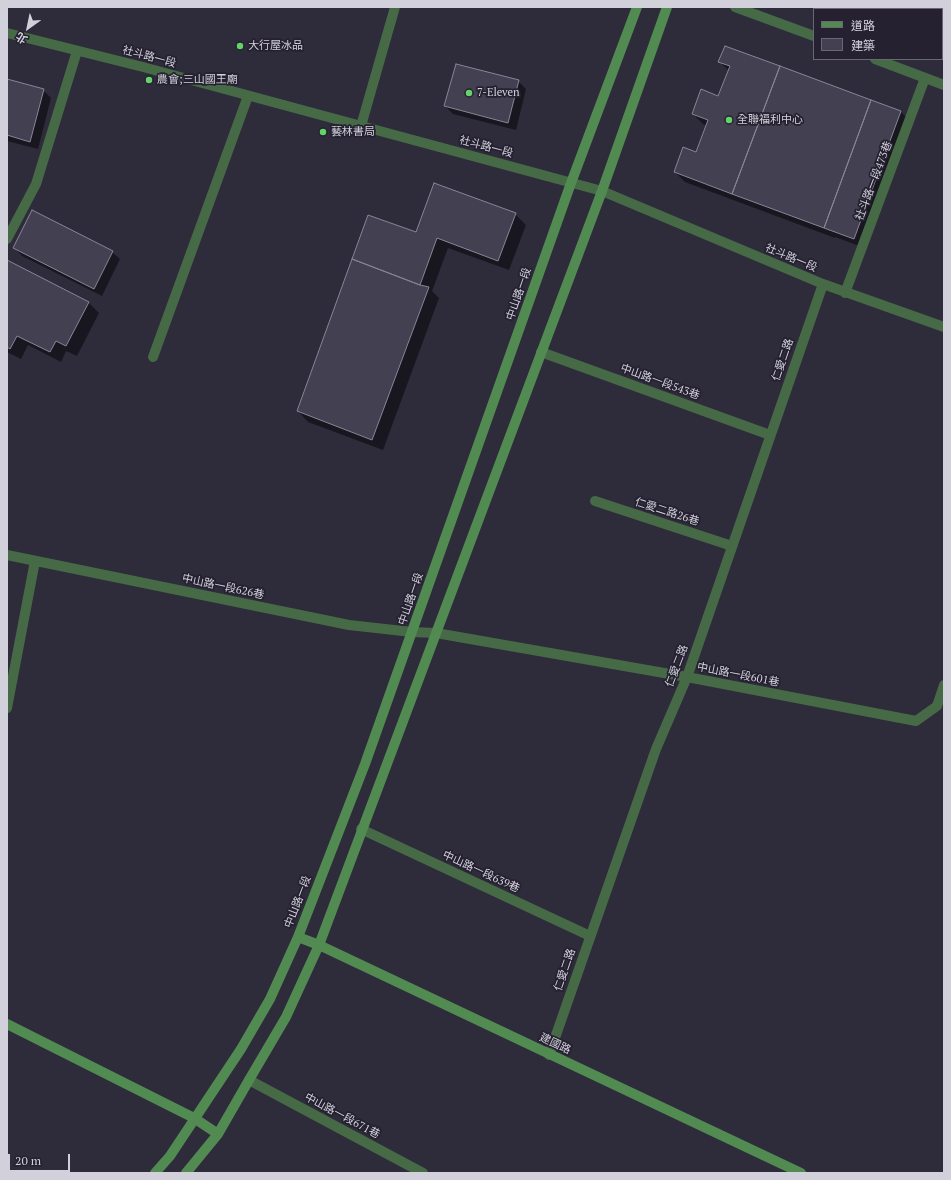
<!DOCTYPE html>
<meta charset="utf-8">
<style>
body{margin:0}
#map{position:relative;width:951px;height:1180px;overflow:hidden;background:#2e2b3b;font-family:"PT Serif","Noto Sans TC",serif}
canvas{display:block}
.frame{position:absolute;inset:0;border:8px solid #d2d0db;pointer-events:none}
.legend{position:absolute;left:813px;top:8px;width:130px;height:52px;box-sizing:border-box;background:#252131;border:1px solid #6a6775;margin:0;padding:5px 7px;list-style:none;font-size:12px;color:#d2d0db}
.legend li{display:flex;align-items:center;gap:8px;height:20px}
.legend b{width:20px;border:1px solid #6a6775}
.north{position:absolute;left:8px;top:8px;width:40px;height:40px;-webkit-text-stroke:3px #252131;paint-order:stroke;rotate:213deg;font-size:11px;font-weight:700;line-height:16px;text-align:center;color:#d2d0db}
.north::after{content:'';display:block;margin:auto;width:14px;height:18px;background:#d2d0db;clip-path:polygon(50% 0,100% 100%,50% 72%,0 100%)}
.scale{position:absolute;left:8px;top:1154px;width:62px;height:18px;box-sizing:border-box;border:2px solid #d2d0db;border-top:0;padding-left:5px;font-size:12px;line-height:14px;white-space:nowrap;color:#d2d0db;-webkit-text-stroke:3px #252131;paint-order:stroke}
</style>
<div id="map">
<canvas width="951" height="1180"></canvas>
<div class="frame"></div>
<ul class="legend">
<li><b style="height:5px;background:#518b51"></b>道路</li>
<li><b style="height:11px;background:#434051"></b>建築</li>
</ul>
<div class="north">北</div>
<div class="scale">20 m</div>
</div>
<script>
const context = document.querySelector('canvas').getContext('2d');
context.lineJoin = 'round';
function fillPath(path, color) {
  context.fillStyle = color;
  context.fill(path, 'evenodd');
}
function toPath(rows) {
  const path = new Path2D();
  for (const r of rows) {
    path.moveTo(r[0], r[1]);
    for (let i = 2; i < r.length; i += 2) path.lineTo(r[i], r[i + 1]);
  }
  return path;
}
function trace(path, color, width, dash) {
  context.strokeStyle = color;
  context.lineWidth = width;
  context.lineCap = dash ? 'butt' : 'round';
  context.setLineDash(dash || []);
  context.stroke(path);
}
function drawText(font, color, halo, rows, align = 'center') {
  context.font = font + ' "PT Serif","Noto Sans TC",serif';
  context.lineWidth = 3.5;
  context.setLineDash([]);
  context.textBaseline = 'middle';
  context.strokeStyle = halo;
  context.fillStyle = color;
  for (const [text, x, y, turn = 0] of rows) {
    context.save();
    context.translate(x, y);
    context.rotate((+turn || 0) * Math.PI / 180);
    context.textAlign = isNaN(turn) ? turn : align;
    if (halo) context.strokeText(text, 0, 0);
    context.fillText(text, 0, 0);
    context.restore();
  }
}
const shadow = toPath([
 [720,62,871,102,901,112,909,120,862,247,835,237,835,238,685,182,675,172,697,153,707,126,703,124,693,114,719,97,729,71],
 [7,80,43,90,51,98,38,149,7,141],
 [518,81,526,89,516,130,453,114,445,106],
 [515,214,526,225,509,270,448,248,432,291,439,298,383,450,308,422,298,411,416,234],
 [14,248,112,252,120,259,102,296,22,256],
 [7,262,88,302,99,313,77,356,66,351,61,362,28,345,21,359,7,352]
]);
const building = toPath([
 [725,46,780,66,732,194,674,172,683,147,696,152,708,120,692,114,701,89,718,96,730,66,718,62,725,46],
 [456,64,519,80,508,123,444,106,456,64],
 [780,66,871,100,824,228,732,194,780,66],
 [7,79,44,89,30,142,7,135,7,79],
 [871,100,901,111,854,239,824,228,871,100],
 [434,183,516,213,498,261,437,238,420,285,352,259,368,215,416,232,434,183],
 [32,210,113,251,94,289,13,248,32,210],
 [352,259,420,285,429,287,372,440,297,411,352,259],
 [7,260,89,302,66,346,56,341,50,352,17,336,10,349,7,347,7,260]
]);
const lane = toPath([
 [735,7,814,36],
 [875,59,944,85],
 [7,239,36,184,77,51],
 [541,352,770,435],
 [595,501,732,546],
 [436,633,687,677,916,721,937,706,944,685],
 [361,829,590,936]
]);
const street = toPath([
 [7,33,143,67,602,191,823,284,944,327],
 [361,126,395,7],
 [845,293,925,78],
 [153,357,248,96],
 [7,555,349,625,412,632,436,633],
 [7,708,35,561],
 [549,1055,656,749,687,677,823,284],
 [249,1080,423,1173]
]);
const secondary = toPath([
 [298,937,319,945,801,1173],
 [7,1024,194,1118,218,1134],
 [155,1173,170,1156,241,1049,270,999,298,937,365,764,571,183,637,7],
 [186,1173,218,1134,249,1080,286,1017,319,945,602,191,667,7]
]);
const markers = [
 [240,46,4,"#64d468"],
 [149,80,4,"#64d468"],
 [469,93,4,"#64d468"],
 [729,120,4,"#64d468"],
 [323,132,4,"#64d468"]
];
const poiNames = [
 ["大行屋冰品",248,46],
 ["農會;三山國王廟",157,80],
 ["7-Eleven",477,93],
 ["全聯福利中心",737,120],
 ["藝林書局",331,132]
];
const streetNames = [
 ["社斗路一段",149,57,15],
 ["社斗路一段",486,147,15],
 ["社斗路一段473巷",874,181,-69],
 ["社斗路一段",791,258,23],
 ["中山路一段",519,294,-71],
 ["仁愛二路",783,360,-71],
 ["中山路一段543巷",660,382,20],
 ["仁愛二路26巷",667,512,18],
 ["中山路一段626巷",223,587,12],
 ["中山路一段",411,599,-71],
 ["仁愛二路",677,666,-69],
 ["中山路一段601巷",738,675,11],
 ["中山路一段639巷",481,872,25],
 ["中山路一段",298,902,-69],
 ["仁愛二路",565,970,-71],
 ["建國路",555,1044,25],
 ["中山路一段671巷",342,1116,28]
];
fillPath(shadow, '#0007');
fillPath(building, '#434051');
trace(building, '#898599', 1);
trace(lane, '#466a46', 10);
trace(street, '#466a46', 10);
trace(secondary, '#518b51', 10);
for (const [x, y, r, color] of markers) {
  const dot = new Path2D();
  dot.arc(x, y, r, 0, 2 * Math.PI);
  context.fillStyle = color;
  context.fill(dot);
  trace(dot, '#252131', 1.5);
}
drawText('11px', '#d2d0db', '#252131', poiNames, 'left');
drawText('11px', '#d2d0db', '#252131', streetNames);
</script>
